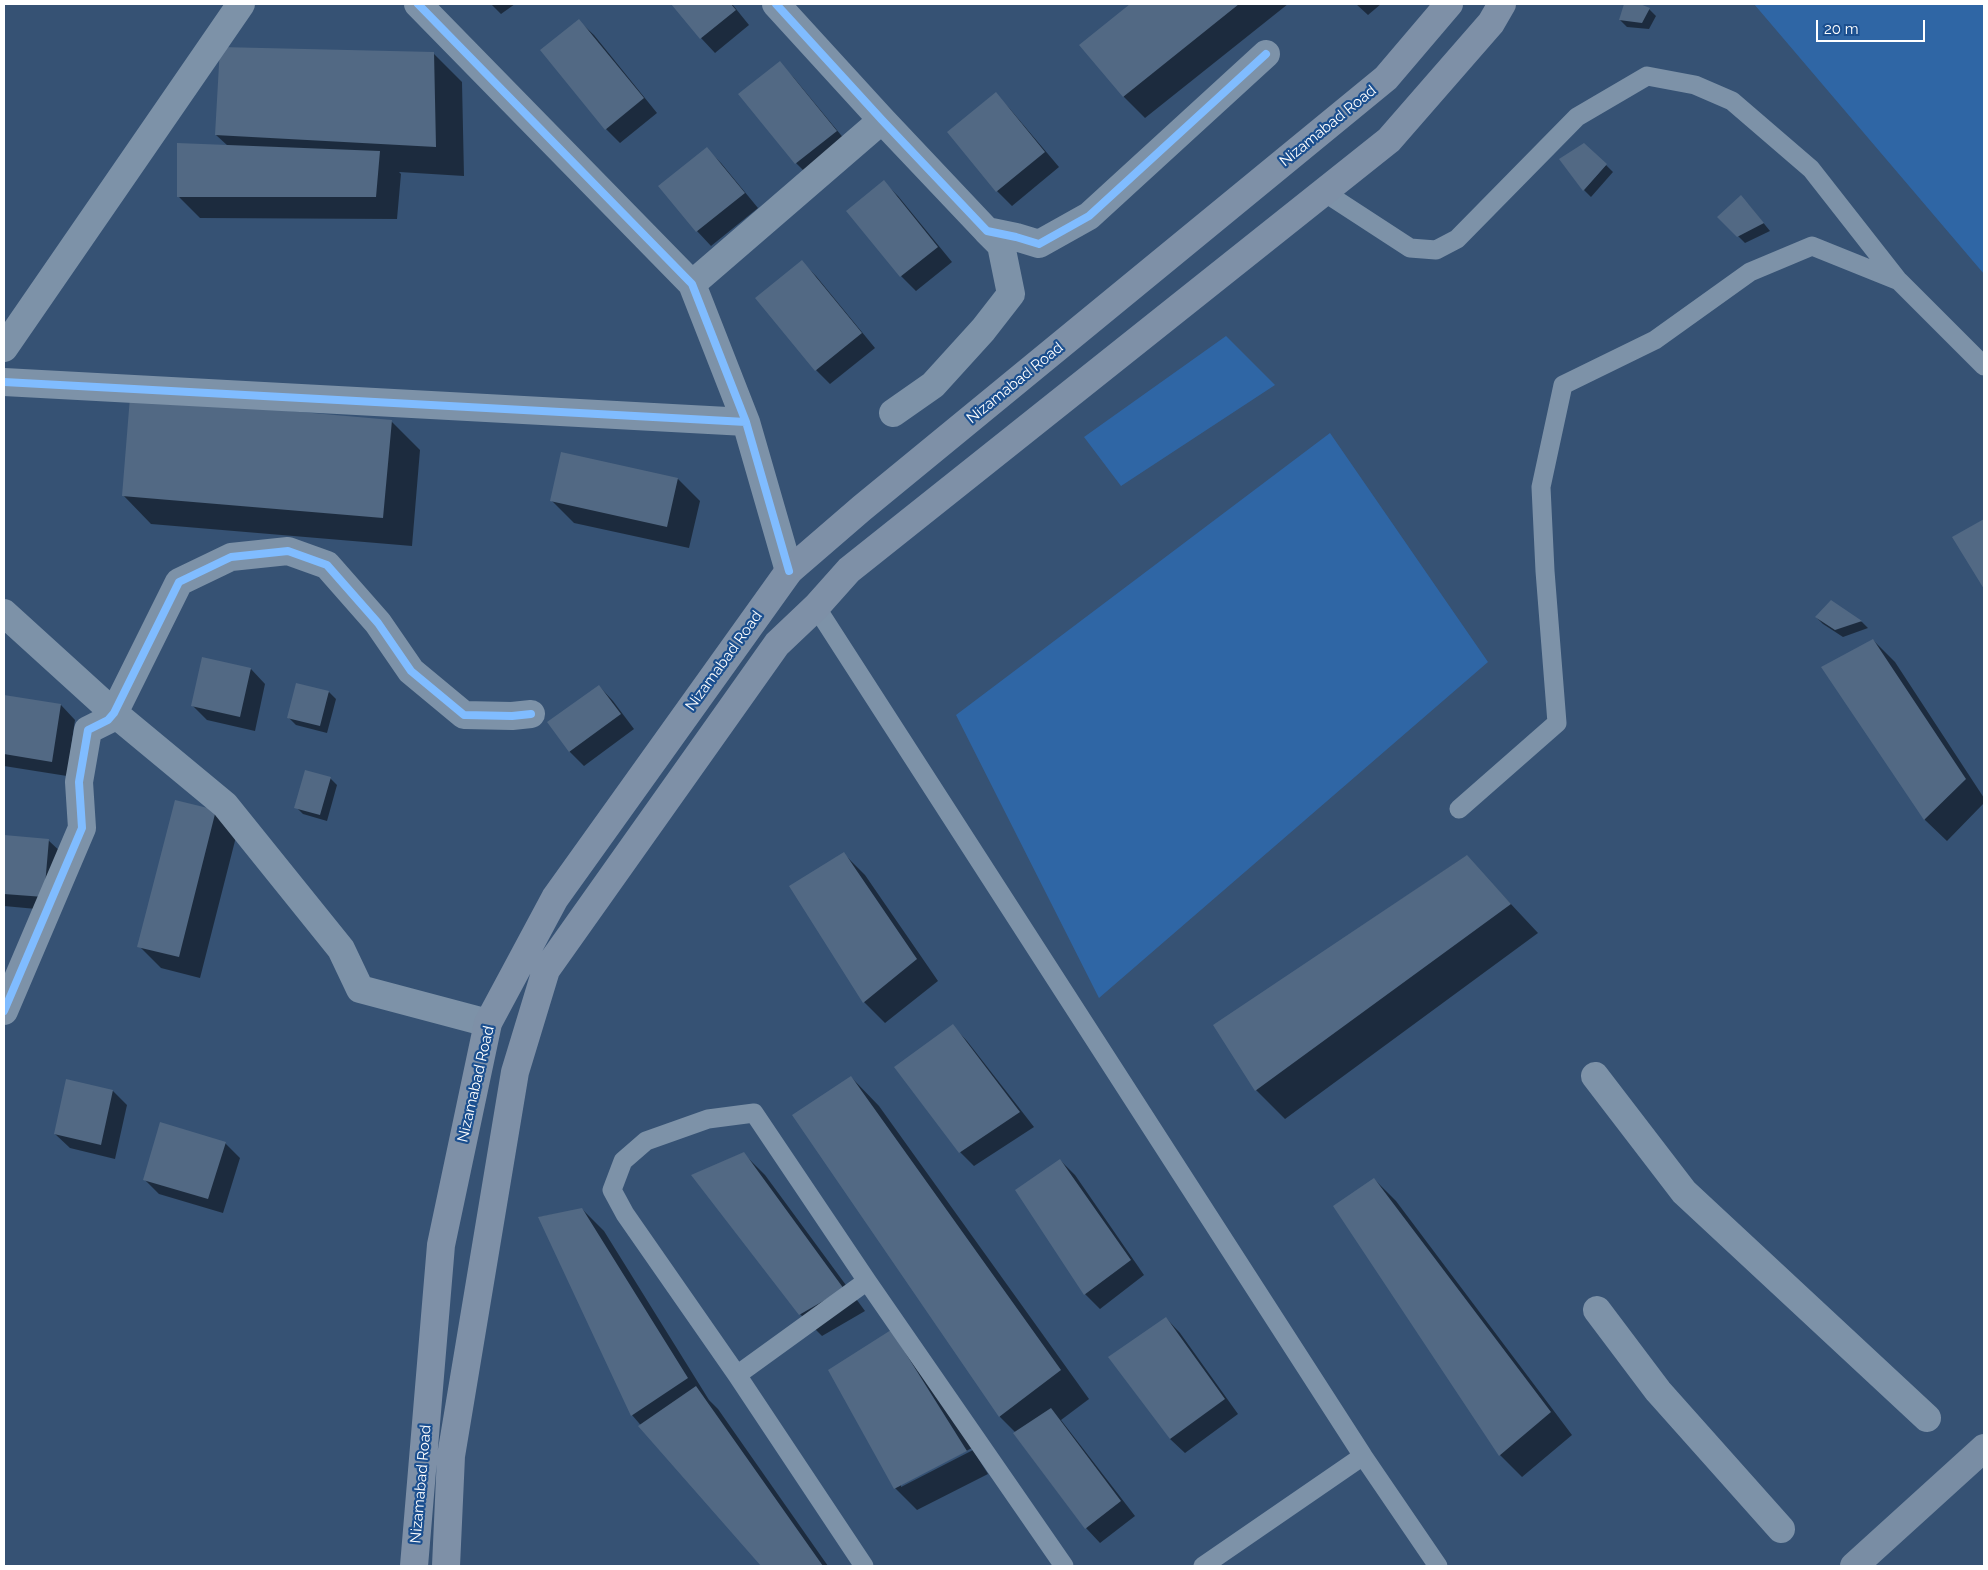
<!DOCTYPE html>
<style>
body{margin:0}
#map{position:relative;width:1988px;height:1570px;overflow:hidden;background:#365274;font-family:Raleway,sans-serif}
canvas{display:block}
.frame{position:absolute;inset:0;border:5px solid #fff;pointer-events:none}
.scale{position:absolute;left:1816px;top:20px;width:109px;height:22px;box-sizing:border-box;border:2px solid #fff;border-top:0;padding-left:6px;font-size:15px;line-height:18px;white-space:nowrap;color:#fff;-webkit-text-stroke:4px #1b4f8f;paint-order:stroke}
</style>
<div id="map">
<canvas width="1988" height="1570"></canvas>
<div class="frame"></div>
<div class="scale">20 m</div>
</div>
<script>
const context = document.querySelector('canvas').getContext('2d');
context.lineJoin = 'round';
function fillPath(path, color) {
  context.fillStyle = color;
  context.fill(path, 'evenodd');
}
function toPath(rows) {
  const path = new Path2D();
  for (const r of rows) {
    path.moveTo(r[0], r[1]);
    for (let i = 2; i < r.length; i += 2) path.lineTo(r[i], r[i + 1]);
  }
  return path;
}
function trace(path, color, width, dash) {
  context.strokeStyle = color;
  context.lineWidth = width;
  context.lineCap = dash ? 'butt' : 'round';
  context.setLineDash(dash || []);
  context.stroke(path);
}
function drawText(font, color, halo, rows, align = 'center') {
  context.font = font + ' Raleway,sans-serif';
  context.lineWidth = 4.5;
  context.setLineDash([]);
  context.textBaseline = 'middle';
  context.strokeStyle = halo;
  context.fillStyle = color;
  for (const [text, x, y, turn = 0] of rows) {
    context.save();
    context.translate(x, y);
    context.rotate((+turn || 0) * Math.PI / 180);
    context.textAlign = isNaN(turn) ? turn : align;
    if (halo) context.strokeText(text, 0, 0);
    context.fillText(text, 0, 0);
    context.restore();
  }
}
const green = toPath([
 [1754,4,1984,4,1984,274],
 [1226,336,1275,385,1121,486,1084,437],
 [1330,433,1488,662,1099,998,956,715]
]);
const shadow = toPath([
 [491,4,515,4,501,14],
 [673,4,732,4,749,25,715,53,701,38],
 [1131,4,1288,4,1145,118,1124,97,1081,45],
 [1356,4,1381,4,1368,15],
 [1626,4,1637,4,1649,9,1656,16,1649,29,1627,27,1620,20],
 [579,21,594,35,657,113,620,143,606,129],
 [433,53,462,82,464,176,399,172,401,174,397,219,200,218,178,196,228,146,216,135],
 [780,63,794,78,850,146,811,178,796,163,740,95],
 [996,94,1010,109,1059,167,1012,206,997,191,949,132],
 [707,149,721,163,758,208,711,246,697,231],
 [1606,165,1613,172,1591,197,1584,190],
 [884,182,898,196,952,262,916,291,901,276,848,211],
 [1748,204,1770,231,1745,243,1719,217],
 [801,261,816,276,875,348,830,384,816,370],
 [391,421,420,450,412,546,151,524,123,495],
 [678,479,700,501,689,548,574,523,552,501],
 [1984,521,1984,586,1954,537],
 [1831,601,1862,622,1868,628,1843,637,1823,624,1816,617],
 [1873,640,1895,662,1984,798,1984,803,1947,841,1925,820,1823,668],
 [251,669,265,684,255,731,207,720,193,706],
 [599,686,613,701,634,729,584,766,569,751],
 [329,692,336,699,327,733,296,725,289,718],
 [4,696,61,705,75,720,67,776,4,766],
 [330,778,337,785,327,821,303,814,296,807],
 [215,811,237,833,200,978,161,968,139,946],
 [4,836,48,840,63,854,58,911,4,906],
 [844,854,865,875,938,981,885,1023,864,1002],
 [1466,856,1538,933,1285,1119,1256,1090,1215,1025],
 [953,1026,967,1041,1034,1127,974,1166,960,1152],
 [851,1077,879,1106,1089,1399,1061,1420,1135,1516,1100,1543,1086,1528,1016,1433,1000,1417,794,1115],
 [67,1081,113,1091,127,1105,115,1159,70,1148,55,1134],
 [225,1143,240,1158,223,1213,159,1194,145,1180],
 [743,1153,765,1175,865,1311,822,1336,800,1314,693,1175],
 [1060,1160,1075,1175,1144,1275,1100,1309,1085,1294,1016,1190],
 [1374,1179,1396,1201,1572,1435,1522,1477,1500,1455],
 [582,1209,604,1231,709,1400,718,1409,828,1566,762,1566,632,1415,540,1217],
 [1166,1318,1180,1333,1238,1414,1185,1453,1170,1439],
 [891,1332,972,1448,901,1484,901,1487,973,1450,988,1474,917,1510,895,1488]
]);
const building = toPath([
 [671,4,731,4,736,10,700,39],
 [1130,4,1239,4,1123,97,1079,45],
 [1624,4,1640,4,1650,8,1642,23,1619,20],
 [579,19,644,98,605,130,540,50],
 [220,47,434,52,436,147,215,135],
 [780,61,837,131,795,164,738,94],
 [996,92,1045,152,996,192,947,132],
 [177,143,380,151,376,197,177,197],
 [1584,143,1607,164,1583,191,1559,159],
 [707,147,745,193,696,232,658,186],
 [884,180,938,247,900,277,846,211],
 [1741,195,1764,223,1737,237,1717,217],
 [802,260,862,333,815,371,755,298],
 [130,397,392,420,383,518,122,496],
 [561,452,678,478,667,527,550,501],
 [1984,519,1984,589,1952,537],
 [1831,600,1862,621,1835,630,1815,617],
 [1873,639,1966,779,1924,820,1821,667],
 [202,657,251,668,240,717,191,706],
 [296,683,329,691,320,726,287,718],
 [599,685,621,714,569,752,547,722],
 [4,695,61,704,52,762,4,754],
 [305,770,331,777,320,815,294,808],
 [175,800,216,810,179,957,137,947],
 [4,835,49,839,44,897,4,894],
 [844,852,917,959,863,1003,789,886],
 [1467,855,1511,904,1255,1091,1213,1025],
 [953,1024,1020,1112,959,1153,894,1067],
 [851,1076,1061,1370,999,1417,792,1115],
 [66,1079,113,1090,101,1145,54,1134],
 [160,1122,226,1142,208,1199,143,1180],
 [744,1152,844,1289,799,1315,691,1175],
 [1060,1159,1131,1260,1084,1295,1015,1190],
 [1374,1178,1551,1412,1499,1456,1333,1206],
 [582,1208,688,1378,631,1416,538,1217],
 [1166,1317,1225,1399,1170,1439,1108,1357],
 [891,1330,967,1451,894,1489,828,1370],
 [696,1386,823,1566,761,1566,638,1426],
 [1051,1408,1121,1501,1085,1529,1013,1433]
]);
const service = toPath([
 [1324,192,1410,248,1436,250,1457,239,1577,117,1647,76,1695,85,1732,101,1811,169,1898,280],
 [816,607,1363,1456,1438,1566],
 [1459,809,1557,723,1545,571,1541,487,1563,385,1655,340,1750,272,1812,246,1899,281,1984,366],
 [737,1375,867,1281],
 [864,1566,737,1375,625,1214,612,1190,623,1161,646,1141,708,1119,754,1113,867,1281,1064,1566],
 [1203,1566,1363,1456]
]);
const minor = toPath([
 [418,4,692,284,746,422],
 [776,4,882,120,987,231,1016,237,1039,244,1089,216,1266,54],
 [692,284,882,120],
 [4,348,241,4],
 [4,382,746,422,789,571],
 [893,413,933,385,983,330,1011,294,1001,245,987,231],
 [4,613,114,713,225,805,341,949,360,989,488,1023],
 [4,1011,82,828,79,782,88,730,108,720,114,713,179,582,231,557,288,551,327,565,378,623,411,671,464,715,512,716,531,714],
 [1595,1076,1684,1192,1927,1418],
 [1597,1310,1658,1391,1781,1529]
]);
const secondary = toPath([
 [1854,1566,1984,1448]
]);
const trunk = toPath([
 [414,1566,441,1245,488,1023,555,898,789,571,862,508,1386,78,1449,4],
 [446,1566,451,1456,515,1072,546,970,777,644,816,607,849,570,1389,140,1491,23,1502,4]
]);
const cycleway = toPath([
 [418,4,692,284,746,422],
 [776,4,882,120,987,231,1016,237,1039,244,1089,216,1266,54],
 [4,382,746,422,789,571],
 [4,1011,82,828,79,782,88,730,108,720,114,713,179,582,231,557,288,551,327,565,378,623,411,671,464,715,512,716,531,714]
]);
const streetNames = [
 ["Nizamabad Road",1328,126,-39],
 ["Nizamabad Road",1015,383,-39],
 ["Nizamabad Road",724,661,-54],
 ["Nizamabad Road",476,1084,-77],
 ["Nizamabad Road",421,1484,-85]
];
fillPath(green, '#2f66a5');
fillPath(shadow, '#0007');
fillPath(building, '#526984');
trace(service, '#7d92a8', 19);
trace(minor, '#7d92a8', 28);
trace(secondary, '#798da4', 28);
trace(trunk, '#7e90a7', 28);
trace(cycleway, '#80bcff', 8);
drawText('15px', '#fff', '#1b4f8f', streetNames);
</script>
